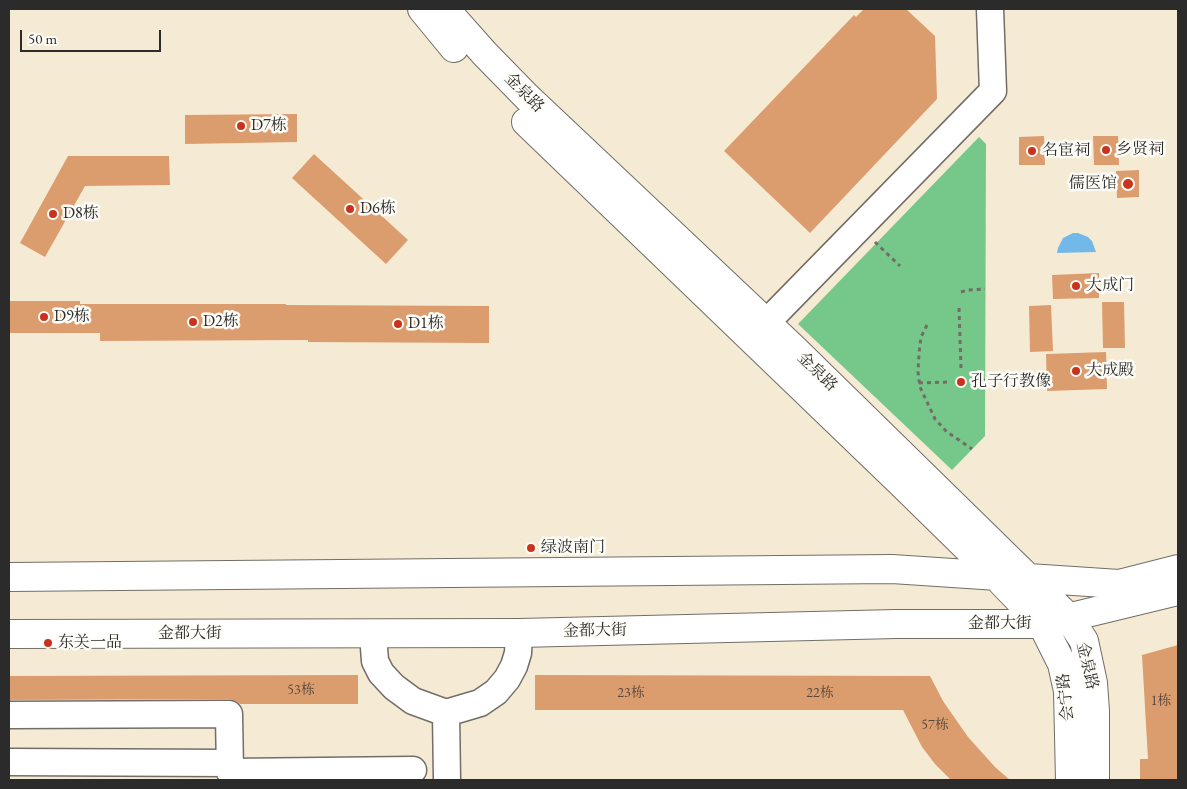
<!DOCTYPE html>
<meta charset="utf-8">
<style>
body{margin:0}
#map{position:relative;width:1187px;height:789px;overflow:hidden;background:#f5ead4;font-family:"EB Garamond",serif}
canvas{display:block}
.frame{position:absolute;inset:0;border:10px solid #2b2b2b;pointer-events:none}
.scale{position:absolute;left:20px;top:30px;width:141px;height:22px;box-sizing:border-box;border:2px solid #2b2b2b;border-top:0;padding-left:6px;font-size:15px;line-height:18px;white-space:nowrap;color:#2b2b2b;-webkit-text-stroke:4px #fdfcf7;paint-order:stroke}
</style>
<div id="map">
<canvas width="1187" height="789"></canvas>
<div class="frame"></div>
<div class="scale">50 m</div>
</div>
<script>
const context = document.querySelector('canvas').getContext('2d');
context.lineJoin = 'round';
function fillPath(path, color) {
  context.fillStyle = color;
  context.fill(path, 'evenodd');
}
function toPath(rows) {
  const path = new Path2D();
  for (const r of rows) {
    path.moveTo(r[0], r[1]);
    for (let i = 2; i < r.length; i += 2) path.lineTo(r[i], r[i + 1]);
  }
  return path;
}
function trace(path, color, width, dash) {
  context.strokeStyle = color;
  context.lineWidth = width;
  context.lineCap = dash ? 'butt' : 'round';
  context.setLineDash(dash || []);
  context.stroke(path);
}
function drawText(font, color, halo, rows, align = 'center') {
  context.font = font + ' "EB Garamond","Noto Serif SC",serif';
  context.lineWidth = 5;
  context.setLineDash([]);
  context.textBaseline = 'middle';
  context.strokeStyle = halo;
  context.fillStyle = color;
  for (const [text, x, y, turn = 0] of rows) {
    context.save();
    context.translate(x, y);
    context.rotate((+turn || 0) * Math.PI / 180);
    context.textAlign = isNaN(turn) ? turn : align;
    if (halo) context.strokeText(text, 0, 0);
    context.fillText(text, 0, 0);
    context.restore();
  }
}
const green = toPath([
 [979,137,986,144,985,436,952,470,798,324]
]);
const water = toPath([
 [1073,233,1078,233,1088,237,1092,241,1096,252,1057,253,1058,248,1063,238]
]);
const building = toPath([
 [864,9,906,9,935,36,937,99,810,233,724,151,854,15,856,17],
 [297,114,297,142,185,144,185,115],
 [1044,136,1045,165,1019,165,1019,137],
 [1093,136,1118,136,1119,165,1094,165],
 [314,154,408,240,386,264,292,178],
 [68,156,169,156,170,185,85,186,45,257,20,243],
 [1139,170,1139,197,1117,198,1116,171],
 [1099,273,1099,298,1053,299,1052,275],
 [9,301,80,301,80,304,286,304,286,305,489,306,489,343,308,342,308,340,100,341,100,333,9,333],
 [1102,302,1124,302,1125,348,1103,348],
 [1051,305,1053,351,1030,352,1029,306],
 [1106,352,1107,389,1047,391,1046,354],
 [1178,645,1178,780,1140,780,1140,759,1148,759,1142,655],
 [358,675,358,704,240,704,236,701,229,699,9,700,9,676],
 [535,675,930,676,943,701,968,737,995,767,1010,780,951,780,935,764,922,747,903,710,535,710]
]);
const path = toPath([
 [875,242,900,266],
 [961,292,968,290,985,289],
 [959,308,961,368],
 [927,325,921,337,919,353,918,372,920,387,935,419,947,432,972,449],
 [976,381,985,380],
 [919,383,949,382]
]);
const minor = toPath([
 [766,323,993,91,990,9],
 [373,634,375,661,381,673,394,687,413,701,446,713,480,703,496,692,507,679,514,666,518,653,519,633],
 [446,713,447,780],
 [9,715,229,714,230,772,413,770],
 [9,762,230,763]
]);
const major = toPath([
 [422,9,454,48],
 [445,9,485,54,527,97,794,349,1069,618,1084,641,1093,683,1095,711,1095,780],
 [526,122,902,484,997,577,1042,624,1062,664,1068,691,1070,780],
 [9,577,892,569,1119,584,1178,569],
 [9,634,519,633,896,624,1042,624,1178,591]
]);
const markers = [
 [241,126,5,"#c8321e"],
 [1106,150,5,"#c8321e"],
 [1032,151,5,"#c8321e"],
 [1128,184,6,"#c8321e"],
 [350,209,5,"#c8321e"],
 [53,214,5,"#c8321e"],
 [1076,286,5,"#c8321e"],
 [44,317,5,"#c8321e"],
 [193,322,5,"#c8321e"],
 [398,324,5,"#c8321e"],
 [1076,371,5,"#c8321e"],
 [961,382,5,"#c8321e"],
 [531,548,5,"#c8321e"],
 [48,643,5,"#c8321e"]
];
const numberNames = [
 ["53栋",301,690],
 ["23栋",631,693],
 ["22栋",820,693],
 ["1栋",1161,701],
 ["57栋",935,725]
];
const streetNames = [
 ["金泉路",524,93,45],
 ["金泉路",817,372,44],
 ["金都大街",1000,624],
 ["金都大街",595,631,-1],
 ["金都大街",190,634],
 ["金泉路",1087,666,77],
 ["会宁路",1066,697,-96]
];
const poiNames = [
 ["D7栋",251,126],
 ["乡贤祠",1116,150],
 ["名宦祠",1042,151],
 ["儒医馆",1117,184,"right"],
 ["D6栋",360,209],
 ["D8栋",63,214],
 ["大成门",1086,286],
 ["D9栋",54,317],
 ["D2栋",203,322],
 ["D1栋",408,324],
 ["大成殿",1086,371],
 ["孔子行教像",971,382],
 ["绿波南门",541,548],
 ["东关一品",58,643]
];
fillPath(green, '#76c88a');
fillPath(water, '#72b9ea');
fillPath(building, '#dc9d6e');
trace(minor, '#726e66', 29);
trace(major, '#726e66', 30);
trace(path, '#726e66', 3, [4, 4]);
trace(minor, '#fff', 26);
trace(major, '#fff', 28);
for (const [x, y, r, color] of markers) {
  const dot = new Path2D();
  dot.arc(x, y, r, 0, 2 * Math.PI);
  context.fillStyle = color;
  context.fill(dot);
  trace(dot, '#fdfcf7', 2);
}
drawText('14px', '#57483c', null, numberNames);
drawText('16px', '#2b2b2b', '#fdfcf7', streetNames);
drawText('16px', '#2b2b2b', '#fdfcf7', poiNames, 'left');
</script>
